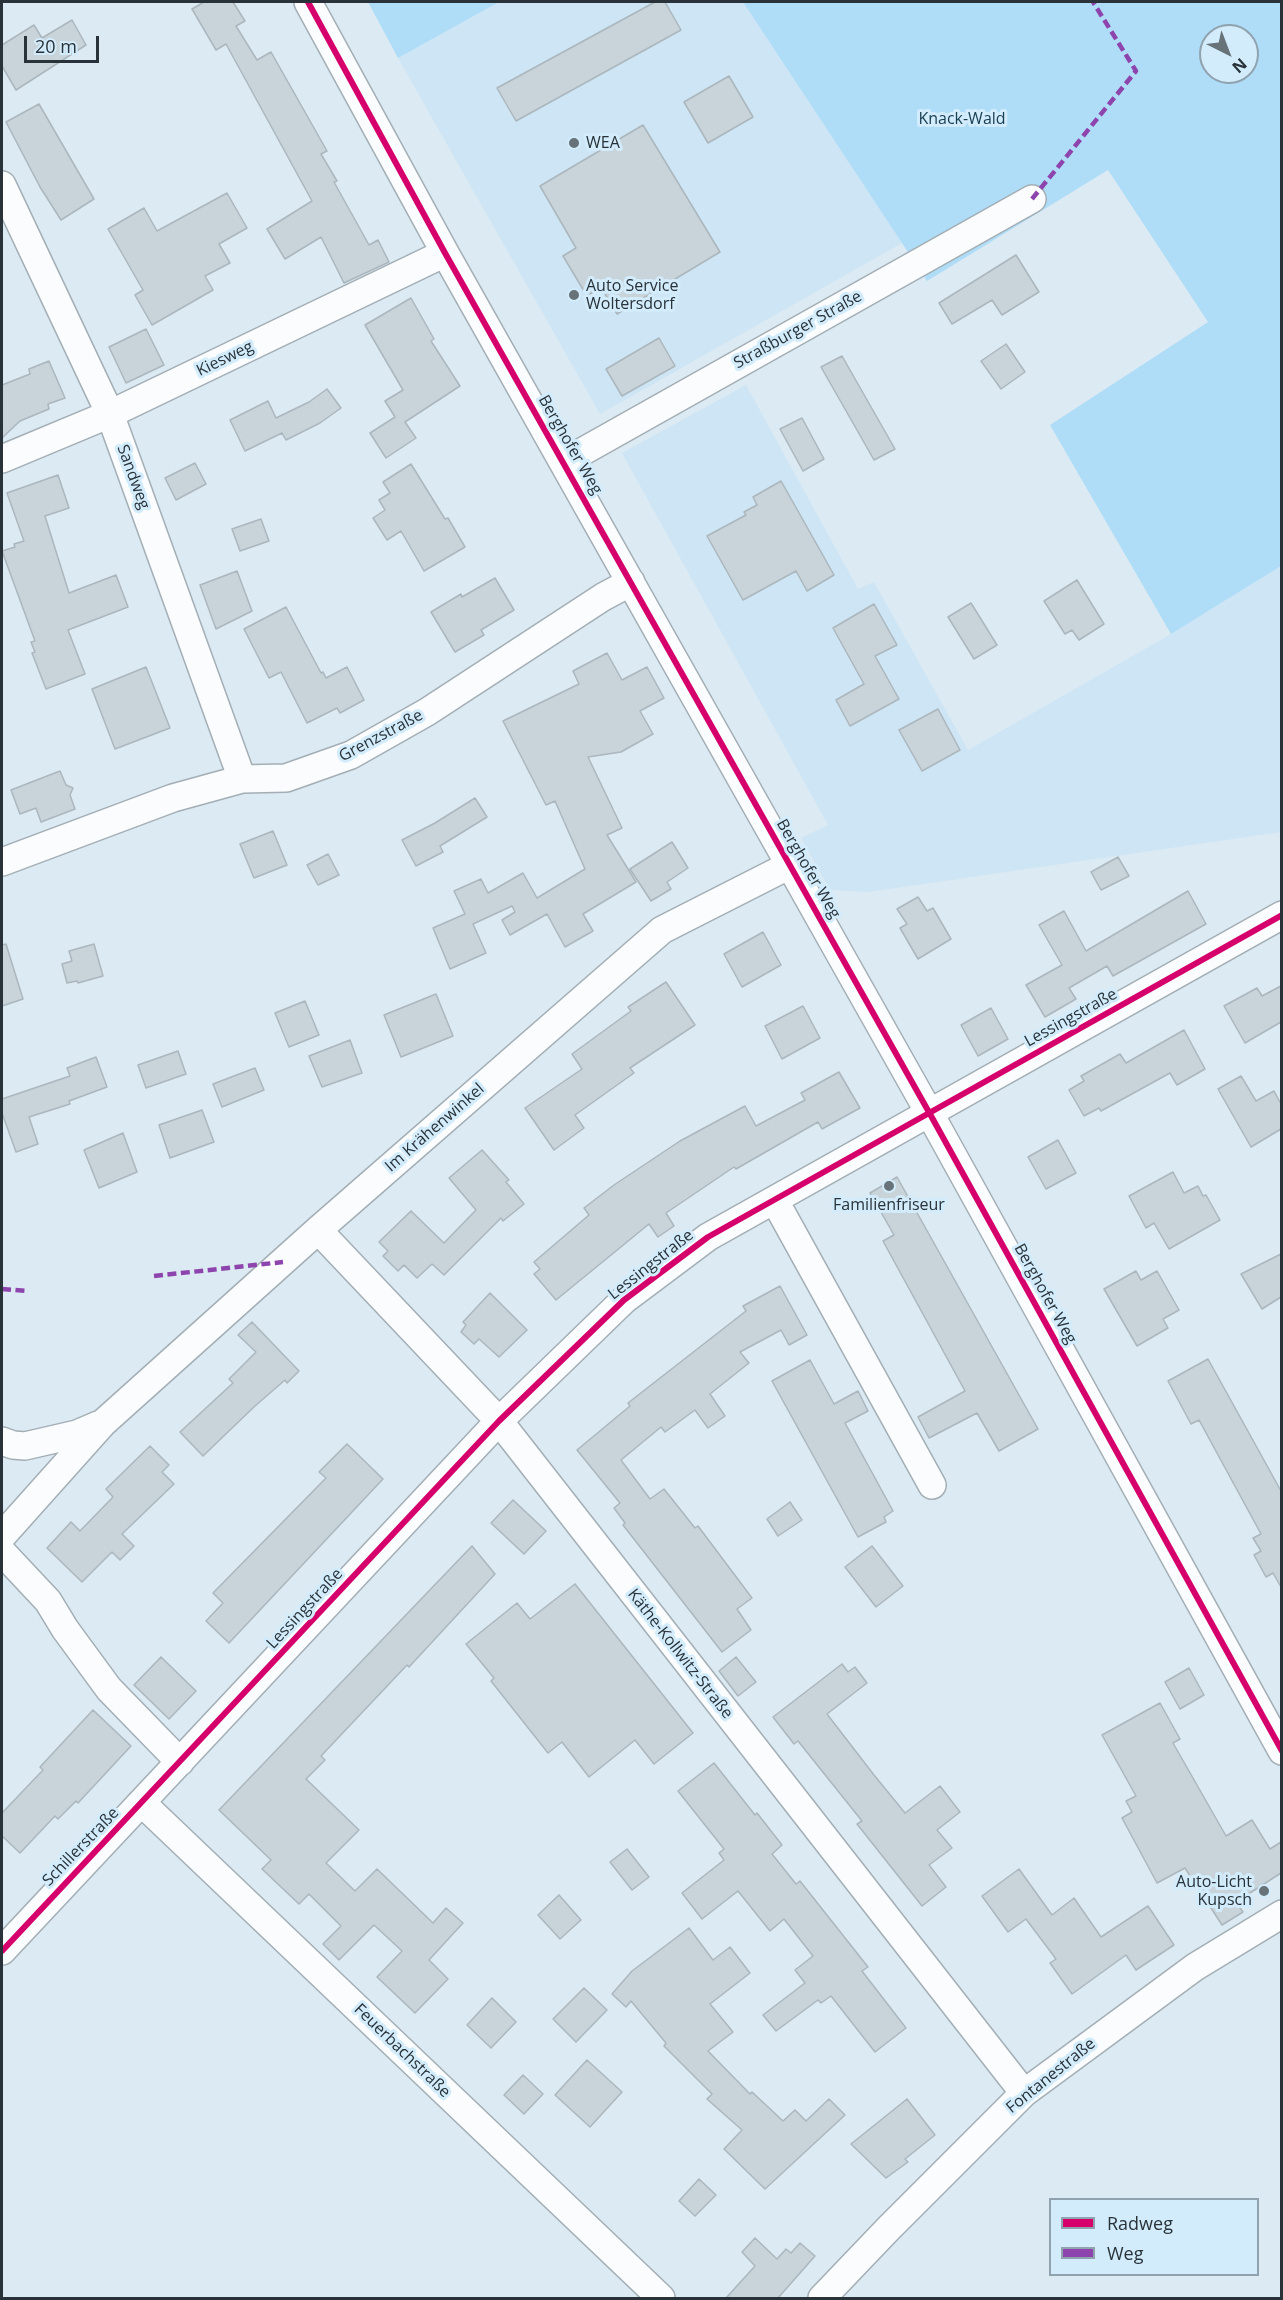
<!DOCTYPE html>
<meta charset="utf-8">
<style>
body{margin:0}
#map{position:relative;width:1283px;height:2300px;overflow:hidden;background:#dceaf3;font-family:"Open Sans",sans-serif}
canvas{display:block}
.frame{position:absolute;inset:0;border:3px solid #283238;pointer-events:none}
.legend{position:absolute;left:1049px;top:2198px;width:210px;height:78px;box-sizing:border-box;background:#d3ecfc;border:2px solid #8fa2ae;margin:0;padding:8px 10px;list-style:none;font-size:18px;color:#283238}
.legend li{display:flex;align-items:center;gap:12px;height:30px}
.legend b{width:30px;border:2px solid #8fa2ae}
.north{position:absolute;left:1199px;top:24px;width:60px;height:60px;box-sizing:border-box;background:#d3ecfc;border:2px solid #8fa2ae;border-radius:50%;rotate:138deg;font-size:16px;font-weight:700;line-height:24px;text-align:center;color:#283238}
.north::after{content:'';display:block;margin:auto;width:21px;height:27px;background:#677279;clip-path:polygon(50% 0,100% 100%,50% 72%,0 100%)}
.scale{position:absolute;left:24px;top:36px;width:75px;height:27px;box-sizing:border-box;border:3px solid #283238;border-top:0;padding-left:8px;font-size:18px;line-height:21px;white-space:nowrap;color:#283238;-webkit-text-stroke:4px #d3ecfc;paint-order:stroke}
</style>
<div id="map">
<canvas width="1283" height="2300"></canvas>
<div class="frame"></div>
<ul class="legend">
<li><b style="height:8px;background:#d6006c"></b>Radweg</li>
<li><b style="height:8px;background:#8e44ad"></b>Weg</li>
</ul>
<div class="north">N</div>
<div class="scale">20 m</div>
</div>
<script>
const context = document.querySelector('canvas').getContext('2d');
context.lineJoin = 'round';
function fillPath(path, color) {
  context.fillStyle = color;
  context.fill(path, 'evenodd');
}
function toPath(rows) {
  const path = new Path2D();
  for (const r of rows) {
    path.moveTo(r[0], r[1]);
    for (let i = 2; i < r.length; i += 2) path.lineTo(r[i], r[i + 1]);
  }
  return path;
}
function trace(path, color, width, dash) {
  context.strokeStyle = color;
  context.lineWidth = width;
  context.lineCap = dash ? 'butt' : 'round';
  context.setLineDash(dash || []);
  context.stroke(path);
}
function drawText(font, color, halo, rows, align = 'center') {
  context.font = font + ' "Open Sans",sans-serif';
  context.lineWidth = 6;
  context.setLineDash([]);
  context.textBaseline = 'middle';
  context.strokeStyle = halo;
  context.fillStyle = color;
  for (const [text, x, y, turn = 0] of rows) {
    context.save();
    context.translate(x, y);
    context.rotate((+turn || 0) * Math.PI / 180);
    context.textAlign = isNaN(turn) ? turn : align;
    if (halo) context.strokeText(text, 0, 0);
    context.fillText(text, 0, 0);
    context.restore();
  }
}
const built = toPath([
 [499,2,743,2,902,243,600,414,398,58],
 [746,385,858,589,874,582,968,750,1171,634,1281,566,1281,832,868,892,830,890,801,838,828,825,622,453]
]);
const green = toPath([
 [368,2,499,2,398,58],
 [743,2,1281,2,1281,566,1171,634,1050,425,1208,322,1108,170,927,281],
 [1211,36,1247,36,1247,72,1211,72]
]);
const building = toPath([
 [204,2,233,2,245,21,236,26,257,60,271,52,327,151,321,154,337,181,334,182,369,245,378,240,389,262,344,283,321,237,285,259,267,229,312,201,226,44,216,50,192,9,204,2],
 [655,2,665,2,681,30,516,121,497,88,655,2],
 [72,20,86,45,16,90,2,66,2,45,34,25,42,38,72,20],
 [729,76,753,117,708,143,684,102,729,76],
 [39,104,94,199,61,220,40,187,6,122,39,104],
 [643,125,720,252,617,314,601,287,587,296,563,256,576,248,540,186,643,125],
 [227,193,247,228,219,244,230,263,205,276,213,290,152,325,135,295,143,290,108,229,144,208,157,231,227,193],
 [1016,255,1039,292,1002,315,992,300,952,324,939,303,1016,255],
 [411,298,434,339,431,341,460,386,405,422,416,438,386,458,370,433,395,417,385,401,403,390,365,325,411,298],
 [146,329,164,365,126,383,109,347,146,329],
 [659,338,675,366,622,396,606,369,659,338],
 [1006,344,1025,372,1001,389,981,361,1006,344],
 [842,356,895,449,874,460,821,367,842,356],
 [49,361,65,398,48,404,49,409,20,421,2,438,2,385,30,374,29,369,49,361],
 [327,389,341,408,320,423,286,440,282,433,245,451,230,420,268,401,276,418,309,402,327,389],
 [802,418,824,459,803,471,780,429,802,418],
 [195,463,206,484,176,500,165,478,195,463],
 [411,464,445,519,448,518,465,547,424,571,401,531,387,540,373,518,385,510,379,500,390,493,383,482,411,464],
 [58,475,69,508,45,516,69,593,116,575,128,607,68,630,85,674,46,689,32,653,35,652,31,642,35,641,2,551,15,547,14,544,24,541,7,493,58,475],
 [781,481,834,575,807,591,796,571,743,600,707,536,746,515,744,512,757,505,753,497,781,481],
 [261,519,269,541,240,551,232,529,261,519],
 [237,571,252,611,216,629,200,585,237,571],
 [495,578,514,610,481,630,484,635,455,652,431,612,461,594,462,597,495,578],
 [1077,580,1104,624,1079,640,1072,630,1065,634,1044,601,1077,580],
 [971,603,997,645,974,659,948,617,971,603],
 [874,604,897,645,875,656,899,699,850,726,836,700,864,684,833,628,874,604],
 [286,607,321,673,323,672,326,678,347,667,364,700,340,713,337,708,307,723,281,672,269,678,244,629,286,607],
 [607,653,622,680,647,667,664,698,640,711,653,734,621,752,588,757,622,828,607,835,636,882,583,914,593,931,565,947,547,914,510,935,502,920,515,912,512,906,473,924,486,953,450,969,433,928,465,914,454,891,481,879,488,893,523,873,537,898,585,869,555,801,546,805,503,721,579,684,573,671,607,653],
 [146,667,170,728,115,749,92,689,146,667],
 [938,709,960,750,922,771,899,730,938,709],
 [60,771,66,785,73,788,70,795,75,809,41,822,36,808,20,814,11,790,60,771],
 [475,798,487,817,440,846,443,852,416,866,402,840,435,823,475,798],
 [273,831,287,865,254,878,240,844,273,831],
 [672,842,688,868,667,882,671,889,651,901,630,869,672,842],
 [328,854,339,875,318,885,307,865,328,854],
 [1118,857,1129,876,1101,890,1091,872,1118,857],
 [1188,891,1206,924,1113,976,1107,966,1069,988,1076,999,1045,1017,1026,985,1062,965,1039,925,1064,911,1086,951,1188,891],
 [918,897,927,911,933,908,951,939,918,959,900,928,907,924,897,909,918,897],
 [763,932,781,965,742,987,724,954,763,932],
 [6,944,23,999,2,1006,2,945,6,944],
 [94,944,103,976,78,983,77,981,67,983,62,964,72,961,69,951,94,944],
 [666,982,695,1025,630,1068,634,1073,575,1115,584,1128,554,1150,525,1108,582,1069,572,1054,631,1011,628,1007,666,982],
 [1281,986,1281,1022,1245,1043,1224,1006,1257,988,1262,996,1281,986],
 [436,994,453,1036,401,1057,384,1015,436,994],
 [305,1001,319,1035,289,1047,275,1013,305,1001],
 [803,1006,820,1038,782,1059,765,1026,803,1006],
 [991,1008,1008,1039,978,1056,961,1025,991,1008],
 [1184,1030,1205,1069,1177,1085,1170,1073,1101,1111,1099,1108,1084,1116,1069,1090,1084,1081,1081,1076,1120,1054,1126,1063,1184,1030],
 [350,1040,362,1073,322,1087,309,1056,350,1040],
 [178,1051,186,1074,146,1088,138,1065,178,1051],
 [96,1057,107,1087,69,1101,70,1104,29,1117,38,1144,16,1152,2,1113,2,1099,70,1076,67,1068,96,1057],
 [255,1068,264,1090,222,1107,213,1084,255,1068],
 [839,1072,860,1108,822,1129,818,1122,736,1169,734,1167,666,1213,674,1226,658,1237,649,1224,556,1300,534,1274,540,1269,534,1262,589,1215,584,1208,614,1185,680,1141,745,1106,756,1126,805,1100,801,1093,839,1072],
 [1241,1076,1256,1101,1274,1091,1281,1104,1281,1129,1251,1147,1218,1089,1241,1076],
 [202,1110,214,1142,170,1158,159,1125,202,1110],
 [123,1133,137,1172,99,1188,84,1150,123,1133],
 [1058,1140,1076,1173,1046,1189,1028,1157,1058,1140],
 [482,1150,509,1180,506,1182,524,1204,503,1221,501,1218,444,1275,432,1264,417,1278,404,1265,398,1271,383,1256,388,1251,379,1242,411,1211,444,1243,476,1210,449,1178,482,1150],
 [1173,1172,1184,1193,1198,1186,1203,1196,1206,1195,1220,1220,1169,1249,1154,1223,1146,1228,1129,1196,1173,1172],
 [897,1177,1038,1429,999,1451,977,1413,929,1438,918,1417,965,1391,883,1241,894,1235,870,1193,897,1177],
 [1281,1254,1281,1297,1262,1309,1241,1274,1281,1254],
 [1136,1271,1141,1280,1157,1271,1179,1310,1163,1319,1168,1328,1137,1346,1104,1289,1136,1271],
 [780,1286,807,1335,789,1345,781,1330,740,1352,749,1363,710,1394,725,1416,708,1428,695,1410,665,1432,661,1427,621,1460,650,1499,664,1489,695,1528,698,1526,752,1598,737,1609,751,1630,722,1652,623,1525,625,1523,614,1508,620,1503,577,1450,630,1406,628,1403,746,1311,743,1306,780,1286],
 [490,1293,527,1330,499,1357,479,1339,474,1344,461,1332,466,1325,463,1322,490,1293],
 [252,1322,299,1371,287,1383,285,1380,255,1406,203,1456,180,1432,233,1383,229,1379,256,1352,238,1335,252,1322],
 [1208,1359,1281,1491,1281,1587,1273,1573,1266,1577,1254,1555,1261,1551,1253,1538,1261,1534,1199,1420,1191,1424,1168,1381,1208,1359],
 [810,1360,834,1404,858,1391,868,1411,845,1423,893,1511,884,1517,886,1522,858,1537,772,1381,810,1360],
 [347,1444,383,1479,229,1643,206,1621,223,1603,213,1593,326,1478,319,1472,347,1444],
 [150,1446,169,1465,162,1472,174,1484,122,1534,134,1546,120,1560,112,1552,82,1582,47,1548,71,1522,80,1531,113,1497,106,1489,150,1446],
 [513,1500,546,1531,524,1554,491,1523,513,1500],
 [790,1502,802,1520,778,1536,767,1519,790,1502],
 [472,1546,495,1574,409,1667,407,1665,321,1756,325,1760,306,1779,359,1830,326,1863,355,1891,377,1869,433,1923,446,1908,463,1923,429,1960,448,1979,415,2013,377,1977,402,1951,374,1925,339,1960,323,1944,341,1926,309,1894,299,1904,281,1887,262,1869,271,1860,219,1810,472,1546],
 [872,1546,903,1586,876,1607,845,1567,872,1546],
 [575,1584,693,1733,654,1764,635,1740,589,1777,562,1742,548,1753,491,1681,494,1678,466,1644,517,1603,530,1619,575,1584],
 [161,1657,196,1691,169,1719,134,1685,161,1657],
 [736,1657,756,1682,738,1696,719,1671,736,1657],
 [842,1664,848,1672,855,1667,867,1683,827,1714,874,1775,905,1813,940,1786,960,1812,937,1830,952,1848,929,1865,946,1887,922,1906,857,1824,862,1821,798,1741,794,1744,773,1717,842,1664],
 [1189,1668,1204,1695,1180,1709,1165,1682,1189,1668],
 [1160,1703,1180,1739,1173,1743,1226,1836,1252,1820,1270,1849,1281,1842,1281,1873,1236,1902,1243,1912,1222,1925,1185,1868,1157,1883,1122,1818,1132,1812,1126,1801,1136,1796,1102,1735,1160,1703],
 [93,1710,131,1746,78,1803,76,1801,58,1819,55,1816,20,1853,2,1836,2,1813,43,1770,40,1767,93,1710],
 [714,1763,755,1815,757,1813,782,1845,772,1854,796,1884,800,1881,868,1967,862,1971,906,2028,875,2052,831,1996,821,2003,818,2000,776,2031,763,2015,805,1983,795,1970,813,1956,784,1919,770,1931,738,1891,702,1919,682,1893,724,1860,719,1853,724,1849,678,1791,714,1763],
 [627,1849,649,1877,632,1890,610,1862,627,1849],
 [1019,1869,1052,1915,1074,1898,1101,1937,1148,1906,1174,1945,1136,1970,1126,1955,1072,1994,1050,1963,1056,1959,1026,1919,1008,1932,982,1896,1019,1869],
 [559,1895,581,1920,560,1939,538,1915,559,1895],
 [689,1928,713,1960,730,1947,750,1973,710,2004,733,2032,708,2051,750,2094,752,2092,783,2121,795,2110,806,2121,829,2099,845,2115,765,2189,724,2149,742,2130,707,2099,712,2094,664,2046,666,2043,631,2001,626,2007,612,1994,632,1971,689,1928],
 [584,1988,607,2010,576,2042,553,2019,584,1988],
 [492,1998,516,2022,491,2048,467,2025,492,1998],
 [587,2060,622,2092,590,2127,555,2095,587,2060],
 [523,2075,543,2094,524,2114,504,2095,523,2075],
 [907,2099,935,2135,905,2159,908,2162,886,2178,851,2144,907,2099],
 [699,2179,716,2195,695,2216,679,2201,699,2179],
 [755,2238,777,2259,786,2249,791,2253,800,2243,815,2256,778,2298,726,2298,755,2266,742,2252,755,2238]
]);
const minor = toPath([
 [308,2,445,253,930,1114,1282,1751],
 [2,185,110,414,242,779],
 [2,459,110,414,445,253],
 [564,462,1032,199],
 [2,862,173,798,242,779,286,778,351,755,427,712,603,597,631,582],
 [775,1201,932,1485],
 [318,1230,499,1421,1024,2093],
 [2,1441,13,1445,25,1446,77,1434,98,1425],
 [2,1536,103,1423,318,1230,662,930,790,865],
 [2,1552,48,1601,65,1629,109,1689,180,1762],
 [142,1803,661,2298],
 [2,1951,499,1421,624,1300,708,1237,1282,915],
 [822,2298,888,2229,1024,2093,1195,1967,1282,1914]
]);
const quiet = toPath([
 [1032,199,1136,71,1093,2],
 [154,1276,283,1262],
 [2,1289,28,1291]
]);
const cycleway = toPath([
 [308,2,445,253,930,1114,1282,1751],
 [2,1951,499,1421,624,1300,708,1237,1282,915]
]);
const markers = [
 [574,143,6,"#677279"],
 [574,295,6,"#677279"],
 [889,1186,6,"#677279"],
 [1264,1891,6,"#677279"]
];
const parkNames = [
 ["Knack-Wald",962,119]
];
const poiNames = [
 ["WEA",586,143],
 ["Auto Service",586,286],
 ["Woltersdorf",586,304],
 ["Familienfriseur",889,1205,"center"],
 ["Auto-Licht",1252,1882,"right"],
 ["Kupsch",1252,1900,"right"]
];
const streetNames = [
 ["Straßburger Straße",798,330,-29],
 ["Kiesweg",225,359,-26],
 ["Berghofer Weg",570,445,60],
 ["Sandweg",133,477,70],
 ["Grenzstraße",381,736,-28],
 ["Berghofer Weg",808,869,60],
 ["Lessingstraße",1071,1018,-29],
 ["Im Krähenwinkel",435,1128,-41],
 ["Lessingstraße",651,1265,-38],
 ["Berghofer Weg",1045,1294,61],
 ["Lessingstraße",305,1609,-47],
 ["Käthe-Kollwitz-Straße",680,1654,52],
 ["Schillerstraße",81,1847,-46],
 ["Feuerbachstraße",402,2051,44],
 ["Fontanestraße",1051,2076,-39]
];
fillPath(built, '#cde5f4');
fillPath(green, '#afddf8');
fillPath(building, '#c8d3da');
trace(building, '#abb6bd', 1.5);
trace(minor, '#a3aeb5', 30);
trace(minor, '#fafcfd', 27);
trace(quiet, '#8e44ad', 4.5, [9, 4.5]);
trace(cycleway, '#d6006c', 6);
for (const [x, y, r, color] of markers) {
  const dot = new Path2D();
  dot.arc(x, y, r, 0, 2 * Math.PI);
  context.fillStyle = color;
  context.fill(dot);
  trace(dot, '#d3ecfc', 2);
}
drawText('16px', '#183e52', '#d3ecfc', parkNames);
drawText('16px', '#283238', '#d3ecfc', poiNames, 'left');
drawText('16px', '#283238', '#d3ecfc', streetNames);
</script>
